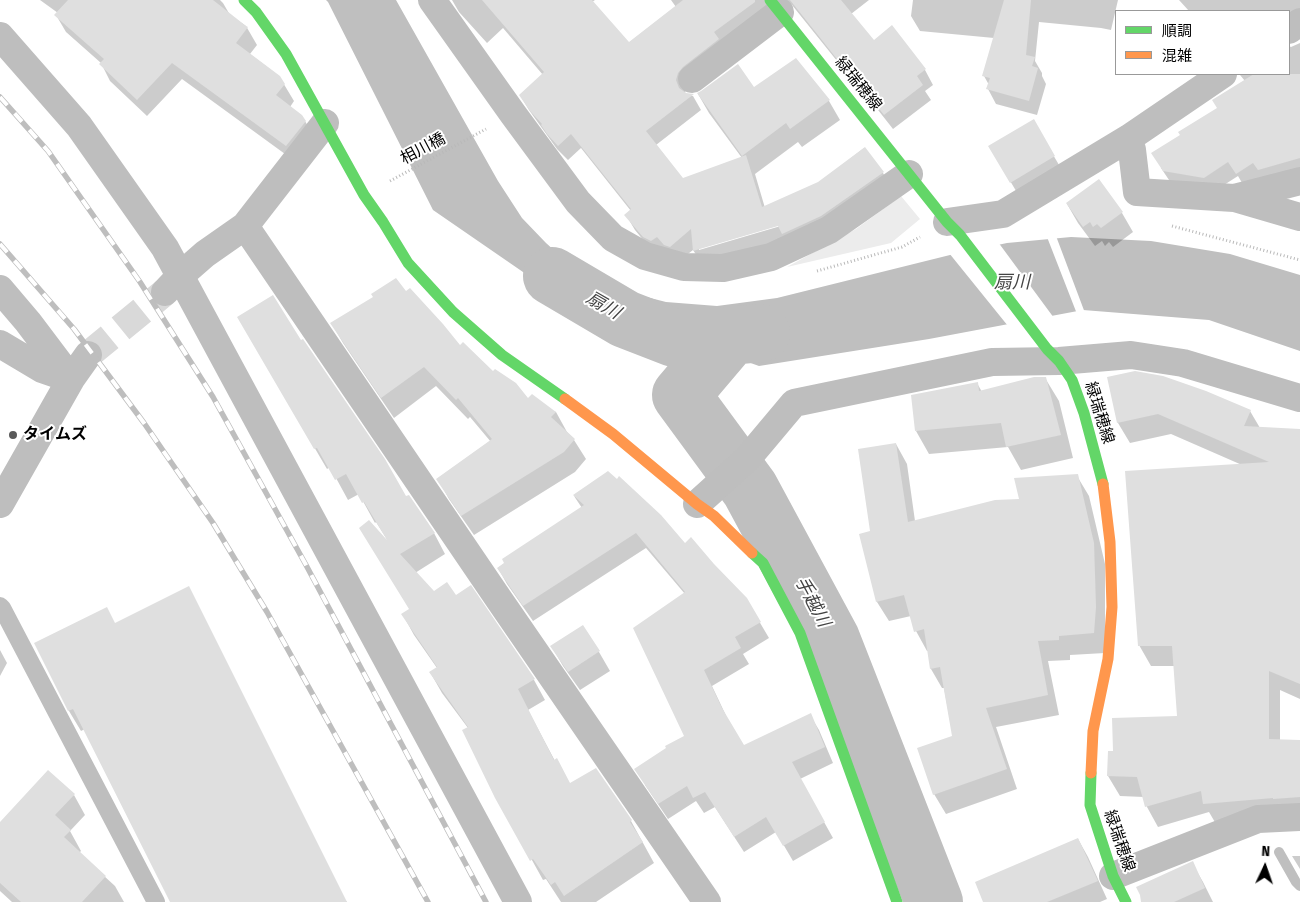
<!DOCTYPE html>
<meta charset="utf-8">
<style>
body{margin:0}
#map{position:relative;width:1300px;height:902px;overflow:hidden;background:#fff;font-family:"Fira Sans Condensed","Noto Sans JP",sans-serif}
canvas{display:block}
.legend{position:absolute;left:1115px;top:10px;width:175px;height:65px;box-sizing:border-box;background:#fff;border:1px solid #999;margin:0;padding:6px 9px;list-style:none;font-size:15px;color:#000}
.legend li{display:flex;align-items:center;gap:10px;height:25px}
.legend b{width:25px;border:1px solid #999}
.north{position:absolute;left:1240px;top:842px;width:50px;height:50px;-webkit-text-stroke:4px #fff;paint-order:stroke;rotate:3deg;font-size:14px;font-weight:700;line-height:20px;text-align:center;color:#000}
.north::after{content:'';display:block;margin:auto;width:18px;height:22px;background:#000;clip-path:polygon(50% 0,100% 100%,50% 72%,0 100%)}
</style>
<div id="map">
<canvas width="1300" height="902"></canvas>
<ul class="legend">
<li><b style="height:6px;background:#63d668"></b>順調</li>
<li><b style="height:6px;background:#ff974d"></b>混雑</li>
</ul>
<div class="north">N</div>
</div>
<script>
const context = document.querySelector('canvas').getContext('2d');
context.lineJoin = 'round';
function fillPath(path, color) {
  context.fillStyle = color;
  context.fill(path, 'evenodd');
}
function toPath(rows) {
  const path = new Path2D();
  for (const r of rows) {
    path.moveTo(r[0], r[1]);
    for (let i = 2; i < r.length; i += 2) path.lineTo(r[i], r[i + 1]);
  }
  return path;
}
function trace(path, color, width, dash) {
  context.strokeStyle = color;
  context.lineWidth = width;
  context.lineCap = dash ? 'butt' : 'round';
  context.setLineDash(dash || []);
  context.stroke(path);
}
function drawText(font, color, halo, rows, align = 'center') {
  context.font = font + ' "Fira Sans Condensed","Noto Sans JP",sans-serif';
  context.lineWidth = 4;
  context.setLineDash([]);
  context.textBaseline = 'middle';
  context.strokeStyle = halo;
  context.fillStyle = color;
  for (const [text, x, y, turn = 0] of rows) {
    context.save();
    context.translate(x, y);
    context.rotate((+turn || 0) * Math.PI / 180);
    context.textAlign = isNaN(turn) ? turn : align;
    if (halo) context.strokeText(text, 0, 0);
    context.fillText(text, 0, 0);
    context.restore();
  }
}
const green = toPath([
 [901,196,920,219,891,243,787,267,856,229]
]);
const water = toPath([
 [326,0,396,0,498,181,522,218,546,243,576,270,619,290,666,302,717,306,777,298,950,255,1007,243,1071,237,1151,241,1230,254,1300,275,1300,351,1209,320,1083,310,929,339,759,366,552,292,433,210,328,2]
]);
const pier = toPath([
 [1056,236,1085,313,1077,314,1047,237],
 [998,242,1054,318,1008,326,949,253]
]);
const shadow = toPath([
 [40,0,220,0,223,3,230,15,246,26,257,45,250,54,279,76,294,101,290,107,302,116,315,138,296,162,182,79,147,116,110,81,101,63,66,32,56,15,58,13],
 [452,0,595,0,592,2,629,44,676,7,671,0,775,0,686,88,685,94,693,96,701,110,656,145,683,180,742,158,709,113,698,94,754,89,796,59,829,101,840,120,802,147,798,142,755,174,765,208,819,183,864,148,883,173,892,188,830,231,703,265,693,250,679,261,653,252,635,230,626,215,631,211,581,148,568,160,557,149,529,110,520,95,543,75,503,28,487,43,459,12],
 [784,223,784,225,699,250,699,248],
 [784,0,869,0,851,14,874,42,925,70,933,85,925,91,931,100,893,129,867,96,866,97,792,5],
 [913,0,1118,0,1111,30,1101,28,1039,22,1035,61,1042,73,1042,76,1046,84,1037,115,996,104,988,89,989,85,984,76,994,38,920,31,911,16],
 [1179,0,1300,0,1300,24,1289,32,1289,11,1189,11],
 [1300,43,1300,176,1245,188,1238,176,1213,192,1173,186,1161,168,1181,135,1218,108,1245,81,1240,75,1236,74,1289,74,1289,46,1291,47],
 [1033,121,1065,175,1022,201,990,147],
 [1067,204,1122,213,1133,232,1113,247,1109,242,1105,246,1102,241,1095,246,1078,223],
 [405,293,460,347,528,400,556,412,567,432,574,440,586,459,575,472,474,535,449,499,438,479,491,442,470,417,468,419,436,386,394,418,343,343,332,324],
 [238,317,301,342,405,498,434,533,445,554,415,573,434,593,456,597,534,680,545,700,528,710,555,761,570,784,631,821,654,863,596,902,561,902,546,879,543,880,497,797,468,728,442,693,430,672,437,668,414,635,403,615,410,610,388,541,376,522,375,523,359,494,348,500,330,467,327,469],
 [1045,378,1059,401,1073,458,1021,470,1008,447,929,454,916,431,977,383,982,392],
 [1109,378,1250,411,1260,428,1300,430,1300,699,1280,690,1280,741,1300,741,1300,821,1216,824,1209,812,1158,827,1147,807,1144,797,1120,796,1108,776,1109,752,1114,752,1178,717,1175,666,1151,666,1139,645,1242,465,1171,434,1130,443,1118,423],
 [896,444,907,464,915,521,1020,500,1077,476,1089,496,1105,564,1105,653,1070,655,1070,660,1048,661,1059,715,996,727,1017,789,946,814,934,794,953,737,944,688,942,688,931,669,928,651,927,651,916,631,911,616,889,621,877,602,871,532],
 [574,496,685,545,746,599,769,638,743,654,749,664,712,686,730,724,743,747,810,715,819,730,833,763,800,779,833,838,793,861,776,832,744,852,715,807,704,813,696,801,668,819,645,785,685,737,685,594,646,548,533,621,507,584,498,568,582,508],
 [115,624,347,902,171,902,85,729,81,731,69,711,36,644],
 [552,647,599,652,610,671,580,690,563,666],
 [0,650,7,663,0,676],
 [74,795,85,815,70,831,81,851,79,853,115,886,124,902,12,902,0,891,0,824],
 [1078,839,1088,857,1107,899,1100,902,985,902],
 [1292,856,1300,856,1300,869],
 [1192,863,1203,882,1213,902,1146,902]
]);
const stream = toPath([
 [1279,852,1296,882,1300,886]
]);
const river = toPath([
 [552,276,625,319,674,338,707,338,761,333],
 [731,336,681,395,750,489,831,639,934,902]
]);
const building = toPath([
 [68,0,213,0,246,26,248,27,236,43,280,76,285,84,276,95,302,115,306,121,286,146,172,63,137,100,99,64,104,59,54,15],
 [482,0,592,0,629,42,683,0,755,0,755,2,714,32,719,39,683,67,678,73,676,80,679,88,686,93,694,94,646,131,683,178,746,155,762,207,818,182,865,147,884,172,821,216,782,234,778,226,693,251,691,229,670,247,664,245,657,237,651,241,643,237,624,215,631,209,571,134,558,146,547,134,541,125,542,124,530,111,519,95,544,72],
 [790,0,841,0,874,40,892,25,926,69,917,76,923,85,884,115,858,82,856,83],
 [1004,0,1031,0,1026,55,1035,57,1032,66,1038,68,1029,101,986,89,990,78,982,76],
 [796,58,830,100,790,129,786,123,742,156,697,93,701,91,738,64,754,87],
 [1254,74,1300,74,1300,158,1258,170,1253,163,1236,174,1228,162,1204,178,1163,171,1151,153,1180,135,1178,132,1217,108,1212,100],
 [1034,119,1055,156,1010,183,988,146],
 [1099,179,1123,212,1101,228,1097,224,1093,227,1090,222,1083,227,1066,203],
 [396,278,406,291,410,288,443,324,460,345,463,342,493,371,495,369,516,383,528,398,532,394,556,412,551,417,575,439,564,452,461,516,436,479,492,439,458,398,456,400,424,367,381,398,330,323,373,297,371,294],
 [273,295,301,340,303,339,385,459,406,496,409,495,435,533,400,554,434,591,447,582,456,595,471,585,535,679,518,689,554,760,557,758,570,783,596,768,632,820,630,822,643,842,564,896,555,882,551,885,533,859,530,861,495,798,462,730,468,727,429,672,437,667,401,614,409,609,359,528,369,520,387,540,364,502,362,503,346,474,335,480,317,448,314,449,237,317],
 [1135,371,1163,376,1206,391,1251,410,1244,426,1300,429,1300,684,1269,671,1269,739,1300,740,1300,797,1273,799,1273,798,1203,804,1201,791,1145,807,1137,777,1107,776,1108,751,1113,751,1112,718,1177,716,1172,646,1138,646,1125,471,1269,462,1158,414,1117,423,1107,377],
 [1034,377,1046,377,1061,435,1006,447,1001,423,915,431,911,395,978,382,979,391],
 [896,443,908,522,995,500,1019,499,1014,478,1078,474,1094,543,1096,607,1094,633,1059,636,1059,640,1038,641,1048,695,986,708,1007,769,933,795,917,748,952,736,940,667,930,669,924,629,914,632,904,595,876,602,859,534,870,531,858,449],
 [608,471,617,479,619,476,661,515,685,543,691,537,714,564,747,598,761,622,735,637,741,648,704,670,722,708,744,745,811,713,825,747,792,762,825,822,783,846,766,817,734,837,705,792,693,798,687,786,658,804,634,769,666,748,665,746,684,736,633,628,685,592,636,533,523,606,497,568,504,563,502,559,584,505,573,495],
 [189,586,347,902,170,902,73,709,68,711,34,643,107,607,115,623],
 [583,625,600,651,568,672,550,646],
 [48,770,75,794,55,815,71,830,64,837,106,876,82,902,21,902,0,883,0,822],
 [1078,838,1098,881,1047,902,983,902,975,882],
 [1193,861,1205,888,1174,902,1141,902,1140,895,1136,887]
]);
const streetTunnel = toPath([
 [88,355,165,292]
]);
const path = toPath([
 [390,181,486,129],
 [1172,226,1300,260],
 [817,271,902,247,920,237]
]);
const lane = toPath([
 [0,606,2,608,156,902]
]);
const street = toPath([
 [432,0,513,114,578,202,613,238,645,256,684,267,723,268,771,257,829,230,909,174],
 [1289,30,1300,22],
 [0,36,79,126,165,248,518,902],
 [692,79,780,12],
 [1129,138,1132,150,1137,192,1234,198,1300,181],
 [1235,198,1300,217],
 [947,222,1003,214,1129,138,1223,74],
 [245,226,498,598,707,902],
 [0,289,28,322,71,379],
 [165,292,181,275,205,254,245,226,325,123],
 [0,344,42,369,71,379],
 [0,504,71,379,88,355],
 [697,504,747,459,794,403,992,362,1059,361,1131,355,1183,363,1300,398],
 [1113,876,1258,819,1300,817]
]);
const fast = toPath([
 [244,0,256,12,286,54,364,195,383,222,408,263,453,312,502,355,565,399],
 [770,0,947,222,960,235,1047,349,1059,361,1072,380,1084,413,1103,484],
 [752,553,763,563,800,633,897,902],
 [1091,773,1090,805,1113,876,1126,902]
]);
const slow = toPath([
 [565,399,613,434,697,504,714,516,752,553],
 [1091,773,1093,731,1108,659,1112,607,1110,542,1103,484]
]);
const rail = toPath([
 [0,97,48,151,140,282,213,397,306,565,486,902],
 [0,244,74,329,144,423,213,523,267,612,428,902]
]);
const markers = [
 [13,435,5,"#595959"]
];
const streetNames = [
 ["緑瑞穂線",858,84,51],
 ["相川橋",423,149,-28],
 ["緑瑞穂線",1099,413,73],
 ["緑瑞穂線",1119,841,71]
];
const poiNames = [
 ["タイムズ",23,435]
];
const waterNames = [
 ["扇川",1012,283],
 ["扇川",603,306,30],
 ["手越川",812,602,62]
];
fillPath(green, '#ececec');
fillPath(water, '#bfbfbf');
fillPath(pier, '#fff');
fillPath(shadow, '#0003');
trace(stream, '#bfbfbf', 10);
trace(river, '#bfbfbf', 58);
fillPath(building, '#dfdfdf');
trace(streetTunnel, '#d9d9d9', 28, [28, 14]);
trace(path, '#b9b9b9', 3, [1, 2.5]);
trace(lane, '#bebebe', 18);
trace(street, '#bebebe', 28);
trace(fast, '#63d668', 11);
trace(slow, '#ff974d', 11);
trace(rail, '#bebebe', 5.5);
trace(rail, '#fff', 4, [11]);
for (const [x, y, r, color] of markers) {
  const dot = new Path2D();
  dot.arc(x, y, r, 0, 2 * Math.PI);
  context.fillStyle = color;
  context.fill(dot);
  trace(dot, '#fff', 2);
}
drawText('16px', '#000', '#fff', streetNames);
drawText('bold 16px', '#000', '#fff', poiNames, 'left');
drawText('italic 18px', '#444', '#fff', waterNames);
</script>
